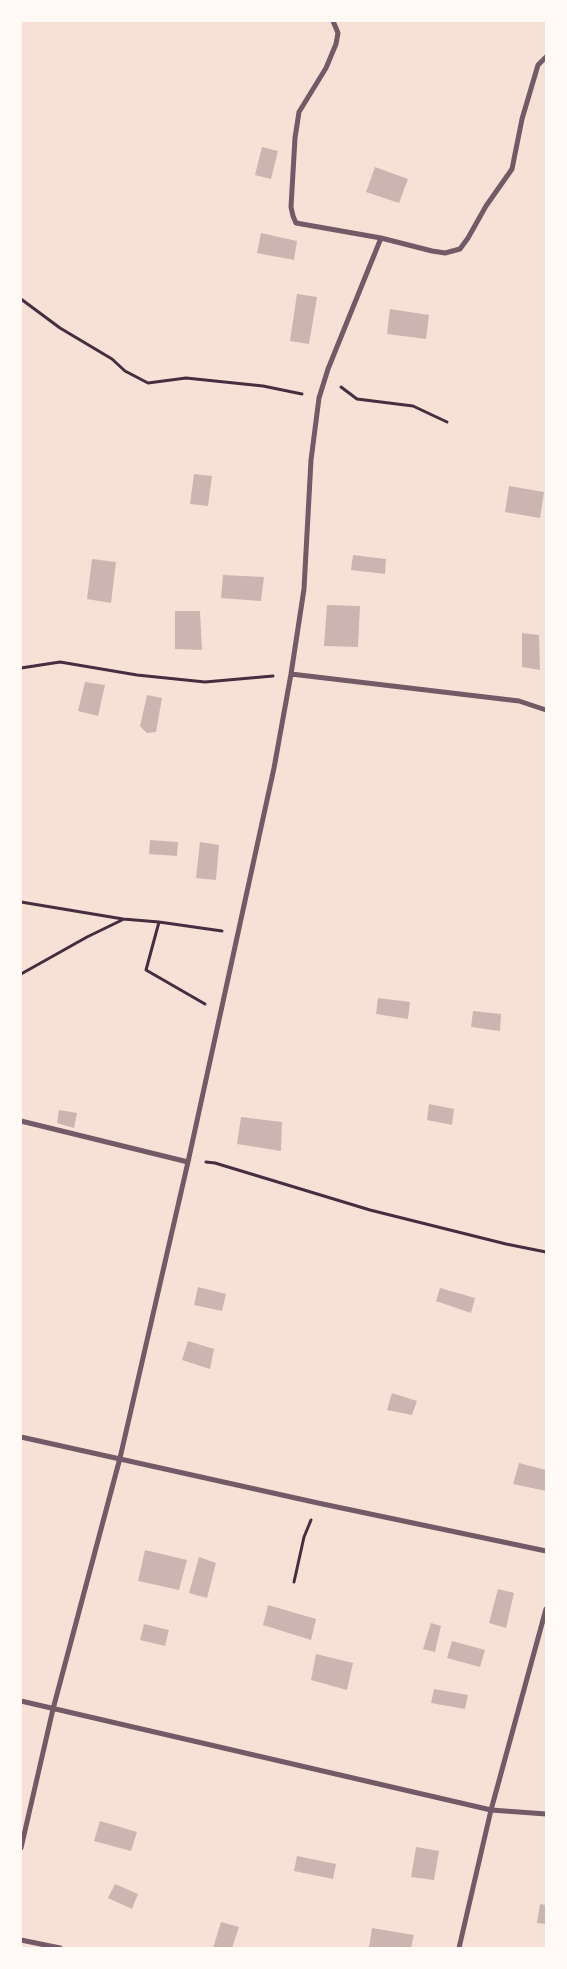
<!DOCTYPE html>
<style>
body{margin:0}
#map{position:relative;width:567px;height:1969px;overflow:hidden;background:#f7e1d7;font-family:Quicksand,sans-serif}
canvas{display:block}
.frame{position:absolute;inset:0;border:22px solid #fffaf5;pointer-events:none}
</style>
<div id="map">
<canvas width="567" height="1969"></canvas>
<div class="frame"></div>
</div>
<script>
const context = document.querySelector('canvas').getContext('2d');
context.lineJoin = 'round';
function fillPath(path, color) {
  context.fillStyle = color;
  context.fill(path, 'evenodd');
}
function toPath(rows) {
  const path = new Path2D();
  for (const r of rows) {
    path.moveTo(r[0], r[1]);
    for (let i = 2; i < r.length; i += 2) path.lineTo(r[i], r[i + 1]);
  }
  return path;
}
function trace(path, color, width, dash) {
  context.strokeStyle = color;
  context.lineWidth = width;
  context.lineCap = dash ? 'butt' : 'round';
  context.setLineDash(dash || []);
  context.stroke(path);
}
const building = toPath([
 [262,147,278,151,271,179,255,175],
 [375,167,408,179,399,203,366,192],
 [261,233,297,241,294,260,257,253],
 [297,294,317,297,309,344,290,341],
 [390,309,429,315,426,339,387,334],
 [194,474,212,476,208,506,190,504],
 [509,486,544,492,540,518,505,512],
 [353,555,386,559,385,574,351,570],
 [92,559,116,562,111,603,87,599],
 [223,575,264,577,261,601,221,598],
 [327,605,360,606,358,647,324,646],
 [175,611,200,611,202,650,175,649],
 [522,633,539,635,540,670,522,667],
 [85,682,105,685,98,716,78,711],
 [147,695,162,698,156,732,147,733,140,726],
 [150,840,178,842,177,856,149,854],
 [200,842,219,845,216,880,196,878],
 [378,998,410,1002,408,1019,376,1014],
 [473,1011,501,1014,500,1031,471,1027],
 [429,1104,454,1109,452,1125,427,1120],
 [59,1110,77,1113,74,1128,57,1123],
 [241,1117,282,1122,281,1151,237,1144],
 [198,1287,226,1294,222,1311,194,1305],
 [440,1288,475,1298,471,1313,436,1301],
 [188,1341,214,1349,210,1369,182,1360],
 [392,1393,417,1401,412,1415,387,1410],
 [519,1463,546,1470,546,1491,513,1484],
 [145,1550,187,1560,179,1590,138,1581],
 [199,1557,216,1563,207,1598,189,1593],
 [498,1589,514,1593,506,1628,489,1623],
 [268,1605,316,1619,311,1640,263,1625],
 [431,1623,441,1626,435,1652,423,1649],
 [144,1624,169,1630,165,1646,140,1640],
 [452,1641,485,1650,480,1667,447,1658],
 [316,1654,353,1663,347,1690,311,1680],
 [434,1689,468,1695,465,1709,431,1703],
 [100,1821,137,1832,131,1851,94,1841],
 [416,1847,439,1851,434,1880,411,1877],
 [297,1856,336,1864,333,1879,294,1871],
 [115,1884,138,1894,132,1909,108,1898],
 [540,1904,546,1905,546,1924,537,1923],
 [221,1922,239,1927,232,1948,213,1948],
 [372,1928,414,1935,411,1948,369,1948]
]);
const path = toPath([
 [21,299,60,328,112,359,125,371,148,383,186,378,263,386,302,394],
 [341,387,357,399,413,406,447,422],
 [21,668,60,662,137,675,205,682,273,676],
 [21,902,123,919,159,922,222,931],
 [159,922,146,970,205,1004],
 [21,974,87,937,122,920],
 [206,1162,215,1163,370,1210,506,1244,546,1252],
 [294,1582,304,1537,311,1520]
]);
const minor = toPath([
 [333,21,338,33,336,44,326,68,299,112,295,138,291,207,293,216,296,223,381,238,432,251,445,253,460,249,468,238,486,206,512,169,522,119,538,65,546,57],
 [291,674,519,701,546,710],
 [21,1121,188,1162],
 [21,1437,318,1503,546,1551],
 [21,1701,491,1810,546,1609],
 [21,1848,53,1709,120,1458,188,1162,274,768,291,674,304,589,311,460,319,398,328,369,381,238],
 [21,1940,60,1948],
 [459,1948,491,1810,546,1814]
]);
fillPath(building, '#ccb4b1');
trace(path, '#4a2c40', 3);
trace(minor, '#755966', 5);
</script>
